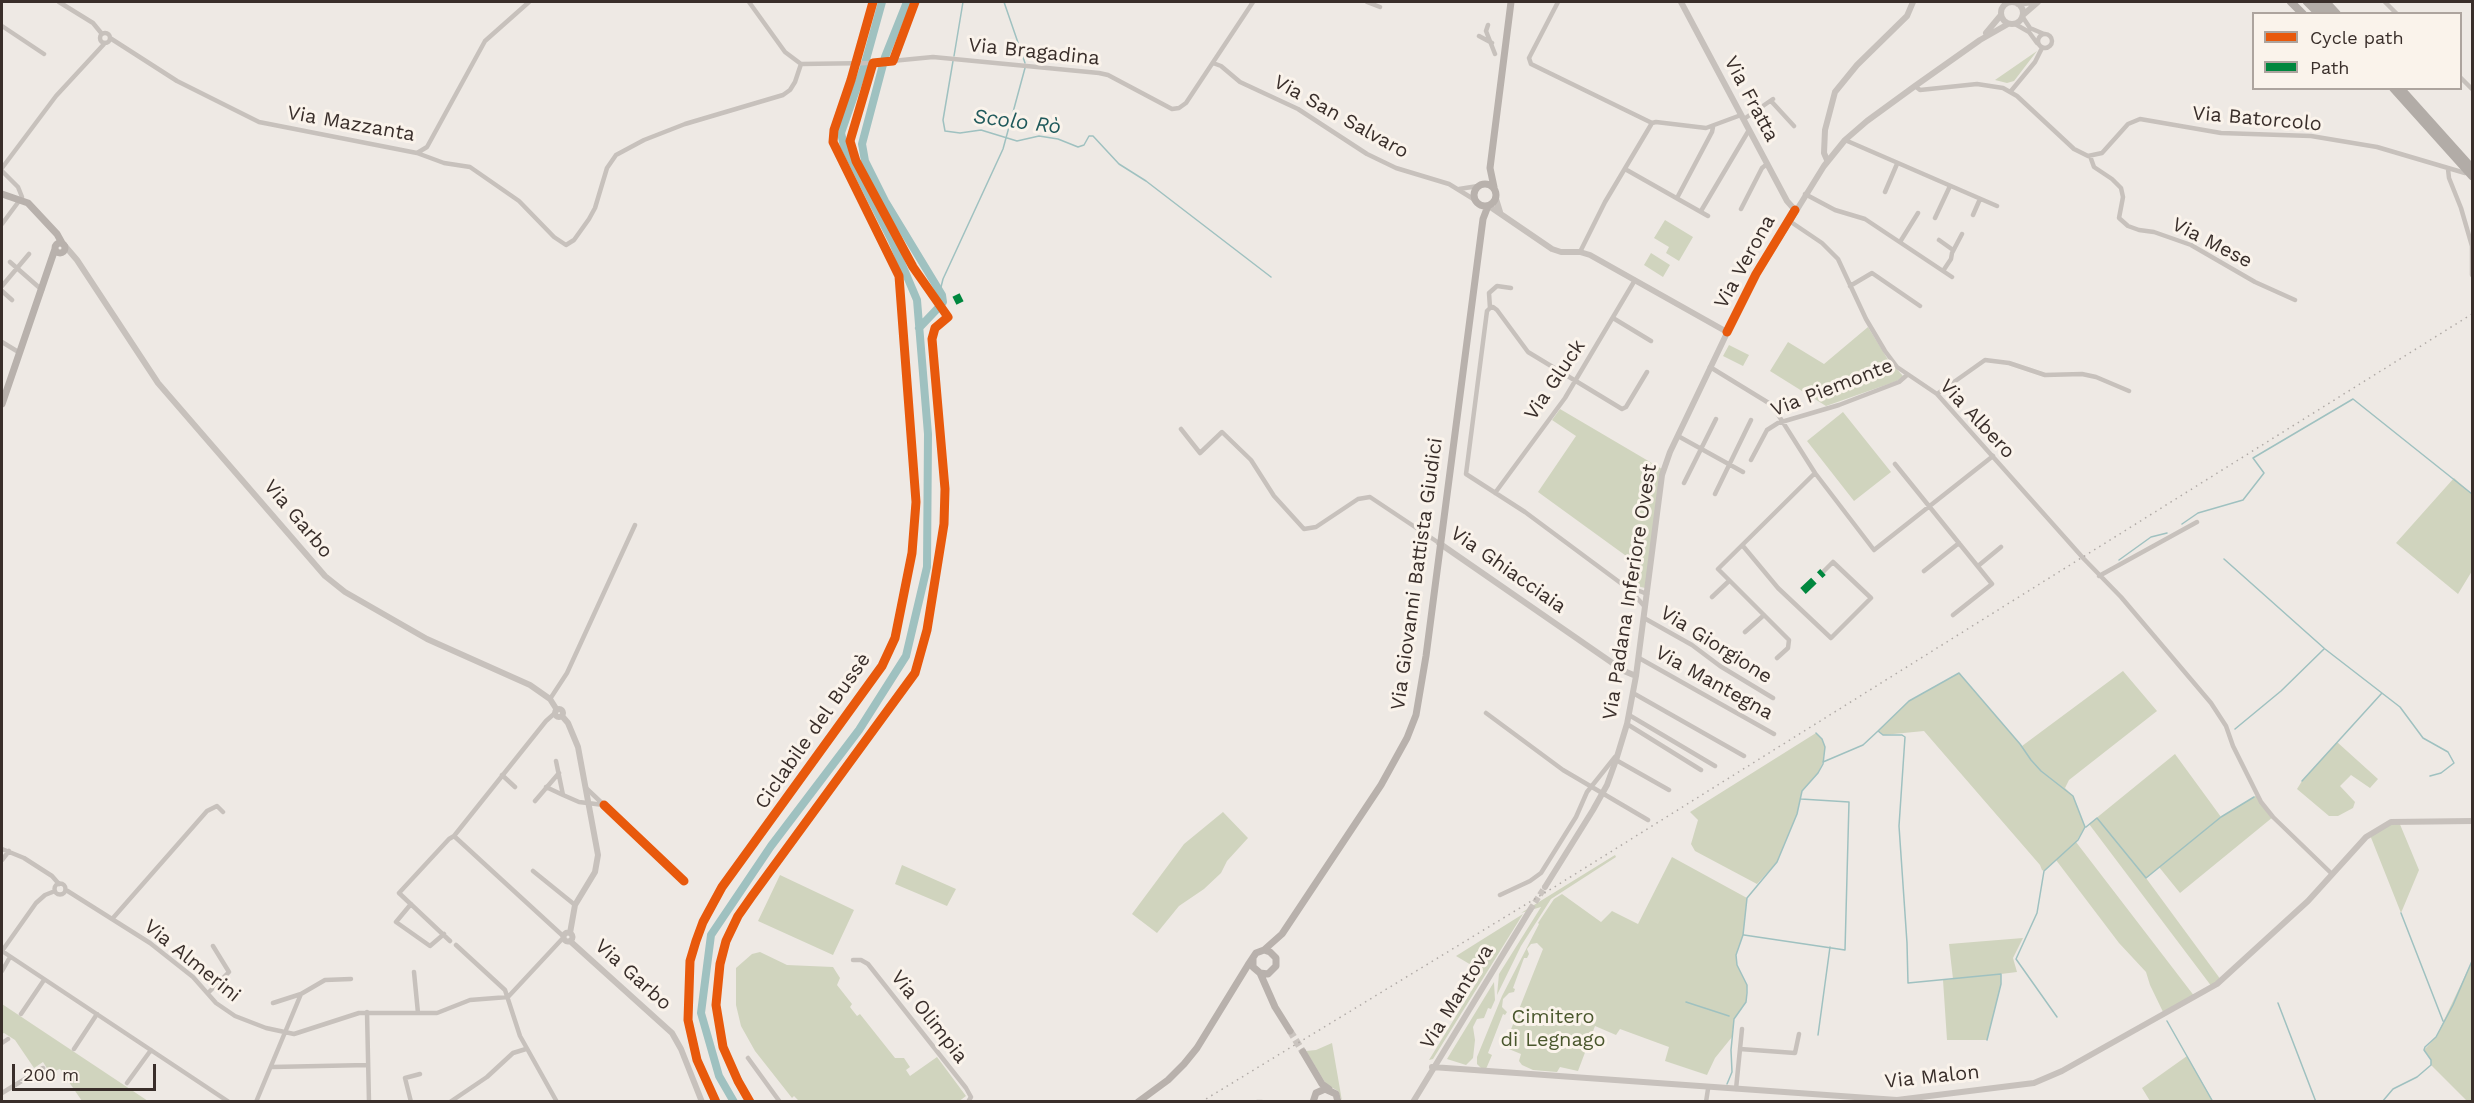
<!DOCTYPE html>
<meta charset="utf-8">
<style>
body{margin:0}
#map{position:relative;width:2474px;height:1103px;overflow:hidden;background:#eee9e4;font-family:"Work Sans",sans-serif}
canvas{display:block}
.frame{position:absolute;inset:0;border:3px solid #392e2a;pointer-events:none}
.legend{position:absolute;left:2252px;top:12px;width:210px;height:78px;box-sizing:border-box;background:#faf3eb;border:2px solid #ada49e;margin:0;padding:8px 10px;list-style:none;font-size:18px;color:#392e2a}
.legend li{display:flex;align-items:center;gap:12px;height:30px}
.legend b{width:30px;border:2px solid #ada49e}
.scale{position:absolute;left:12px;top:1064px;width:144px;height:27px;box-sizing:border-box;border:3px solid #392e2a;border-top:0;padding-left:8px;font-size:18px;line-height:21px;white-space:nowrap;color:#392e2a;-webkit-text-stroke:4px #faf3eb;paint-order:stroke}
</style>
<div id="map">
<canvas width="2474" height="1103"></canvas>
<div class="frame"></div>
<ul class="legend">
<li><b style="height:8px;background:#e8590c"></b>Cycle path</li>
<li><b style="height:8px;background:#00873e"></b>Path</li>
</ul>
<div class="scale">200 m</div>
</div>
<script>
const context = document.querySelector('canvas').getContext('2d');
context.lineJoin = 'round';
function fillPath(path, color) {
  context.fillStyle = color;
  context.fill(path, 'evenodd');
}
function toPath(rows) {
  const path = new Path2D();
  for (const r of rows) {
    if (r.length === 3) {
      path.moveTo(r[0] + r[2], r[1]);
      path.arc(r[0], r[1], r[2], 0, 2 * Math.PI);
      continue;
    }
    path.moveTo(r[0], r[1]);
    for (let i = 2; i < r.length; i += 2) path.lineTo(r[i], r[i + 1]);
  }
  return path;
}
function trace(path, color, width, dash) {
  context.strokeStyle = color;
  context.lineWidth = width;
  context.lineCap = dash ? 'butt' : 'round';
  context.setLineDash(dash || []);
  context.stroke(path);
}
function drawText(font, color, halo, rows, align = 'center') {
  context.font = font + ' "Work Sans",sans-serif';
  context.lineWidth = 6;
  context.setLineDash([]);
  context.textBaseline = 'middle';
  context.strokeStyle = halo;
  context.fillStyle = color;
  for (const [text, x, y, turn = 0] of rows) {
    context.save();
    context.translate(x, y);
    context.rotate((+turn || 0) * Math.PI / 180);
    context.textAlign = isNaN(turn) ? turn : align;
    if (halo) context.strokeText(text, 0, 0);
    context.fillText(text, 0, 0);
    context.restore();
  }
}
const green = toPath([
 [2037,51,2014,81,2007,83,1995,80],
 [1665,220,1693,237,1679,261,1666,253,1669,247,1654,238],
 [1651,253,1670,265,1663,277,1644,265],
 [1868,327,1887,358,1903,376,1897,381,1826,406,1770,371,1788,342,1824,364],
 [1729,345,1749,355,1743,366,1723,356],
 [1560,409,1662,469,1645,588,1637,586,1640,566,1538,492,1576,436,1552,420],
 [1843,412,1891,472,1854,501,1807,441],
 [2454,478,2472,494,2472,571,2458,594,2396,543],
 [2123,671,2157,711,2069,780,2065,788,2073,796,2085,827,2076,842,2195,997,2164,1014,2150,985,2146,972,2119,943,2056,860,2044,871,2042,870,2040,865,1924,731,1883,735,1878,731,1909,701,1959,673,2022,746],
 [1816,733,1822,739,1825,747,1823,762,1818,773,1802,791,1797,814,1777,862,1757,884,1695,851,1691,844,1698,820,1690,812],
 [2337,742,2378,779,2370,788,2351,775,2340,786,2355,802,2353,808,2338,816,2329,816,2297,789,2302,781],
 [2175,754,2221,817,2257,795,2273,817,2180,893,2159,867,2146,878,2221,980,2212,987,2089,824],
 [1223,812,1248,838,1227,861,1221,873,1204,889,1179,906,1157,933,1132,914,1184,844],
 [2391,822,2399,822,2419,870,2401,913,2370,835],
 [1615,855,1616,857,1551,899,1521,946,1497,995,1499,974,1541,907,1521,913],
 [1672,857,1747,898,1743,935,1736,955,1737,965,1747,985,1746,1002,1734,1019,1732,1037,1715,1058,1707,1075,1665,1061,1669,1047,1620,1029,1616,1035,1595,1026,1578,1071,1560,1067,1557,1072,1533,1070,1522,1065,1519,1061,1521,1054,1504,1047,1543,949,1537,943,1531,944,1527,949,1529,954,1527,958,1524,958,1513,988,1515,989,1514,992,1509,993,1503,999,1502,1007,1507,1012,1505,1015,1503,1014,1488,1053,1492,1055,1486,1069,1481,1068,1477,1064,1477,1057,1502,996,1539,924,1538,923,1554,899,1562,894,1601,922,1612,911,1638,924],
 [902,865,956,889,947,906,895,884],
 [780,875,854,910,833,955,758,921],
 [1523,914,1433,1059,1429,1060,1483,972,1456,956],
 [2023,938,2013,958,2017,972,2001,974,2001,984,1987,1040,1947,1040,1943,980,1953,979,1949,944],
 [760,952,787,965,833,967,840,978,837,985,852,1004,850,1007,857,1016,860,1014,895,1058,904,1058,910,1067,906,1070,910,1076,937,1057,966,1096,958,1102,800,1102,794,1096,792,1098,755,1051,741,1026,736,1005,736,968,752,954],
 [2472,961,2472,1101,2468,1102,2431,1065,2431,1060,2424,1050,2436,1037],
 [1494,982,1495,1000,1491,1009,1488,1008,1484,1018,1477,1019,1473,1027,1475,1040,1473,1058,1466,1065,1447,1059],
 [2,1004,148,1101,82,1101,60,1069,50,1073,43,1062,34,1068,15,1040,4,1033,2,1034],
 [1332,1043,1342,1101,1338,1091,1326,1084,1306,1051,1316,1050],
 [2187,1056,2213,1101,2150,1101,2142,1088]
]);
const stream = toPath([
 [1004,2,1025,63],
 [954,56,963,2],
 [953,61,943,120,945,131,960,133,981,130,1017,141,1039,136,1058,139,1078,147,1084,145,1089,136,1093,136,1119,164,1146,181,1271,277],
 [940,291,943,279,1003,149,1025,68],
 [2182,524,2198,513,2243,500,2264,473,2253,458,2353,399,2472,494],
 [2224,559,2325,649,2400,707,2423,738,2448,752,2454,763,2441,773,2430,776],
 [2119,560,2151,537,2167,533],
 [2235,729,2281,691,2324,649],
 [1878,731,1909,701,1959,673,2020,744,2031,760,2041,771,2073,796,2085,827,2078,840,2044,871,2037,913,2016,959,2057,1017],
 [1823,762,1863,745,1878,731,1883,735,1902,735,1905,737,1899,826,1907,943,1908,983,2001,974,2001,984,1987,1040],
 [2302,781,2382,693],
 [2086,827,2097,818,2146,878,2221,817,2254,797],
 [2401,913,2443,1021],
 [1744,935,1845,950,1849,802,1801,799],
 [1686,1002,1729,1016],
 [2278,1003,2316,1102],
 [2167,1021,2213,1102],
 [1818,1035,1830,947],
 [1727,1084,1732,1072,1731,1050,1734,1019,1746,1002,1747,993,1747,985,1737,965,1736,955,1743,935,1747,898,1777,862,1797,814,1802,791,1818,773,1823,764,1825,747,1822,739,1816,733],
 [2382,1102,2393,1089,2417,1077,2431,1065,2431,1060,2424,1050,2425,1047,2436,1037,2453,1005,2472,961]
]);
const river = toPath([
 [907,2,885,57,862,144,865,161,885,201,942,295,943,302,939,307,919,328],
 [734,1102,719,1076,701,1013,711,935,771,846,859,730,906,656,927,567,928,434,917,300,892,241,844,146,841,133,864,67,882,2]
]);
const tertiaryTunnel = toPath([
 [1530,910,1545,887]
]);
const secondaryTunnel = toPath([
 [1290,1031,1303,1052]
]);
const minor = toPath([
 [59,2,93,23,102,34],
 [749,2,785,52,801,64,871,63,933,57,1099,73,1108,75,1172,109,1179,108,1186,103,1253,2],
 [1367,2,1380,7],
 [1558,2,1529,58,1531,64,1652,123],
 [2385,2,2397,14],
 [2022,16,2030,28,2044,34],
 [2015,24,2029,32,2037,43],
 [1488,25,1486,31,1495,54],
 [2,26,44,54],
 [105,38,5],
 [2045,41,7],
 [1479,36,1492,43],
 [110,38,177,81,259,122,417,153,444,163,470,167,519,201,554,237,566,245,574,240,589,219,595,208,607,168,616,155,644,140,685,124,783,95,790,90,795,82,801,64],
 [1213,63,1221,66,1240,82,1298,109,1367,154,1396,168,1449,184,1475,200],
 [2460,77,2472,89],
 [1915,86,1920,90,1977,84,2003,88,2017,96,2074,149,2088,156,2102,153,2128,124,2140,119,2221,133,2311,136,2377,147,2465,173],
 [2011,91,2035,62,2042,48],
 [1771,101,1794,126],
 [1744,119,1773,99],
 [1845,140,1997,206],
 [417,153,427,147,485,41,529,2],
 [2090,156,2094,167,2112,179,2121,188,2123,197,2119,218,2128,226,2139,230,2154,232,2191,245,2255,282,2295,300],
 [2,168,56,96,105,43],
 [1625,169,1708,216],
 [2448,169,2449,178,2461,208,2472,246,2472,275],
 [2,171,18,187,22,197,2,224],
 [1459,189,1478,186],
 [1885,192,1897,164],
 [1805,194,1835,210,1865,219,1952,277],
 [1677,198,1712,132,1713,127],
 [1741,209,1762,168,1767,164],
 [1701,211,1749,130],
 [1973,215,1980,199],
 [1935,218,1950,186],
 [1788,220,1822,243,1838,259,1866,319,1885,351,1897,367,1937,394,2084,559,2121,597,2211,703,2226,726,2233,746,2261,802,2273,817,2332,874],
 [1939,240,1953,250],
 [1900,242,1918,213],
 [1580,252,1605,202,1652,123,1656,122,1706,128,1741,115],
 [10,262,42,290],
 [1943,271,1951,259,1952,253,1962,234],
 [2,286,29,254],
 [1850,286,1872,273,1920,306],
 [1511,288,1497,286,1489,293,1490,308,1487,311,1466,474,1525,512,1630,590,1645,607],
 [2,291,12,300],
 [1490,308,1493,307,1497,310,1528,352,1622,409,1626,407,1647,372],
 [1613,318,1651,341],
 [2,342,20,353],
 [1710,367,1772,405,1815,473,1718,569,1789,640,1788,648,1777,658],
 [1937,394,1985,360,2009,363,2045,375,2082,374,2096,377,2129,391],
 [1181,429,1200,453,1222,432,1251,460,1274,496,1304,529,1316,527,1358,499,1370,497,1439,543],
 [1678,436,1743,472],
 [1751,460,1767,430,1778,423,1839,405,1899,382,1907,375],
 [1895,464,1992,584,1953,615],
 [1815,473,1874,550,1993,456],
 [1684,483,1716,419],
 [1495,493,1565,398,1635,280],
 [1715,494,1751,420],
 [1743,546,1778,588,1831,638,1871,598,1833,562,1823,572],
 [1978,566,2001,547],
 [1924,571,1959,543],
 [2099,576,2197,522],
 [1627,586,1647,594],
 [1712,597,1729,581],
 [1644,618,1692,645,1720,666,1773,698],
 [1745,632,1764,615],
 [1639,658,1774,734],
 [1633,693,1744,756],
 [550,699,567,673,635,525],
 [1486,713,1563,770,1648,820],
 [1629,715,1715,766],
 [1627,724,1701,770],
 [1616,760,1669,790],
 [556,761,563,795,579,802,604,805,586,788],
 [502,775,515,787],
 [546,787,563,795],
 [535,801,559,773],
 [604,805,684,881],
 [454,836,563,936],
 [2,849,24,858,52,876,59,884],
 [2,860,9,851],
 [533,871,575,905],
 [60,889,5.5],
 [66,890,150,943,193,977,216,1003,235,1016,266,1028,294,1034,359,1013,437,1013,470,1000,508,997,563,938],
 [1500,895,1530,881,1541,873,1576,817,1587,792,1615,757],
 [411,904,396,922,430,946,444,934],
 [113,918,207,811,217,806,223,812],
 [450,941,399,893,449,839,454,836,546,721,555,713],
 [456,945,505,990,520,1036,557,1102],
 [2,951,229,1102],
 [2,951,36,903,45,895,55,891],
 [853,960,861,960,868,964,966,1088,971,1097,968,1102],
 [2,971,10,957],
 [414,972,418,1013],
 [208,993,229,972,213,946],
 [273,1003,301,994],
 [367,1012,369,1102],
 [21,1014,44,980],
 [2,1043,8,1039],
 [74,1049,97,1014],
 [1740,1049,1795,1053,1799,1034],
 [748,1058,780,1102],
 [272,1067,368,1065],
 [127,1083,151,1050],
 [1736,1089,1742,1029],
 [2,1093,43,1068],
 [256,1102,301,994,325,980,351,979],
 [411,1102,405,1078,420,1074],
 [450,1102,487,1077,513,1053,526,1049],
 [1257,1102,1262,1102],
 [1706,1102,1708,1089]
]);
const tertiary = toPath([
 [2012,13,11],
 [1681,2,1787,201,1795,210],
 [2018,4,2033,2],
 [2023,15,2038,2],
 [1986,33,2001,15],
 [1827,160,1824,153,1825,130,1835,92,1857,65,1907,16,1913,2],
 [1496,199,1500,212],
 [1489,206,1552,249,1561,252,1580,252,1590,255,1727,332],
 [65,246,77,260,158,383,325,576,345,592,427,639,530,685,550,699,557,710],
 [1439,543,1624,671,1636,676],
 [559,713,4],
 [562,716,568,723,578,747,598,855,595,872,575,905,570,933],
 [1545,887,1593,810,1607,785,1616,760,1627,724,1636,676,1662,475,1670,452,1749,287,1824,166,1845,140,1867,121,1915,86,1980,40,2008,24],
 [568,937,4.5],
 [570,941,672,1033,681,1049,702,1102],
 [1432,1067,1897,1100,2034,1083,2062,1071,2217,984,2308,901,2366,837,2391,822,2472,821],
 [1413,1102,1530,910]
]);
const secondary = toPath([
 [1485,195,11],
 [1494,187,1490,168,1511,2],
 [2,194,28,203,57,234,62,243],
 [60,248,5],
 [2,404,55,249],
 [1264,950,1282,934,1381,785,1407,738,1416,715,1426,656,1483,219,1488,206],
 [1260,973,1275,1007,1290,1031],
 [1303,1052,1322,1084,1329,1089],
 [1138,1102,1168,1080,1184,1064,1197,1048,1248,965,1256,953,1264,950,1270,952,1276,958,1276,966,1268,974,1260,973,1253,967,1253,958],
 [1313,1102,1316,1093,1325,1089,1336,1094,1338,1102]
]);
const trunk = toPath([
 [2291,2,2303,14],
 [2307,2,2319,14],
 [2317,2,2329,14],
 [2326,2,2337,14],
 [2393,88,2472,176],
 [2401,89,2472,168]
]);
const rail = toPath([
 [1201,1102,1556,886,2472,314]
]);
const quiet = toPath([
 [956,295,960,303],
 [1803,591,1823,572]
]);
const cycleway = toPath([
 [1727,332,1756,274,1795,210],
 [604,805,684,881],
 [716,1102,697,1060,688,1020,690,961,696,941,703,922,722,887,882,666,895,638,912,553,916,502,899,276,833,142,834,130,851,80,873,2],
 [750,1102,738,1081,723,1047,716,1005,720,964,726,941,738,916,752,896,915,673,927,630,944,524,945,489,932,339,935,328,948,317,913,267,856,161,850,141,873,63,893,61,915,2]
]);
const streetNames = [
 ["Via Bragadina",1034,52,6],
 ["Via Fratta",1751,99,62],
 ["Via San Salvaro",1341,117,29],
 ["Via Batorcolo",2257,119,5],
 ["Via Mazzanta",351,124,10],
 ["Via Mese",2212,243,27],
 ["Via Verona",1745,262,-61],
 ["Via Gluck",1555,380,-56],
 ["Via Piemonte",1832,388,-21],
 ["Via Albero",1977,419,47],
 ["Via Garbo",298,519,50],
 ["Via Ghiacciaia",1508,570,35],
 ["Via Giovanni Battista Giudici",1417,574,-82],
 ["Via Padana Inferiore Ovest",1630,592,-81],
 ["Via Giorgione",1716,645,32],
 ["Via Mantegna",1714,683,29],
 ["Ciclabile del Bussè",813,731,-55],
 ["Via Almerini",192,961,39],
 ["Via Garbo",633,975,42],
 ["Via Mantova",1457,997,-58],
 ["Via Olimpia",929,1017,52],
 ["Via Malon",1932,1077,-6]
];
const parkNames = [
 ["Cimitero",1553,1017],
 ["di Legnago",1553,1040]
];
const waterNames = [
 ["Scolo Rò",1017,122,7]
];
fillPath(green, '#d0d4be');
trace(stream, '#9fc1c0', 1.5);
trace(river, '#9fc1c0', 8);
trace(tertiaryTunnel, '#cac4bf', 6, [6, 3]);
trace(secondaryTunnel, '#cac4bf', 7, [7, 3.5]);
trace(minor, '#c7c1bc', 4.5);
trace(tertiary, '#c7c1bc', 6);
trace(secondary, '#b8b1ac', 7);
trace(trunk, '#b2aca7', 8);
trace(rail, '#b0aaa6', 1.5, [1.5, 4.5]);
trace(quiet, '#00873e', 8, [15, 8]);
trace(cycleway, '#e8590c', 9);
drawText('20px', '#392e2a', '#faf3eb', streetNames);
drawText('20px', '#4a572d', '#faf3eb', parkNames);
drawText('italic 21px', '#1f595b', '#faf3eb', waterNames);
</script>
